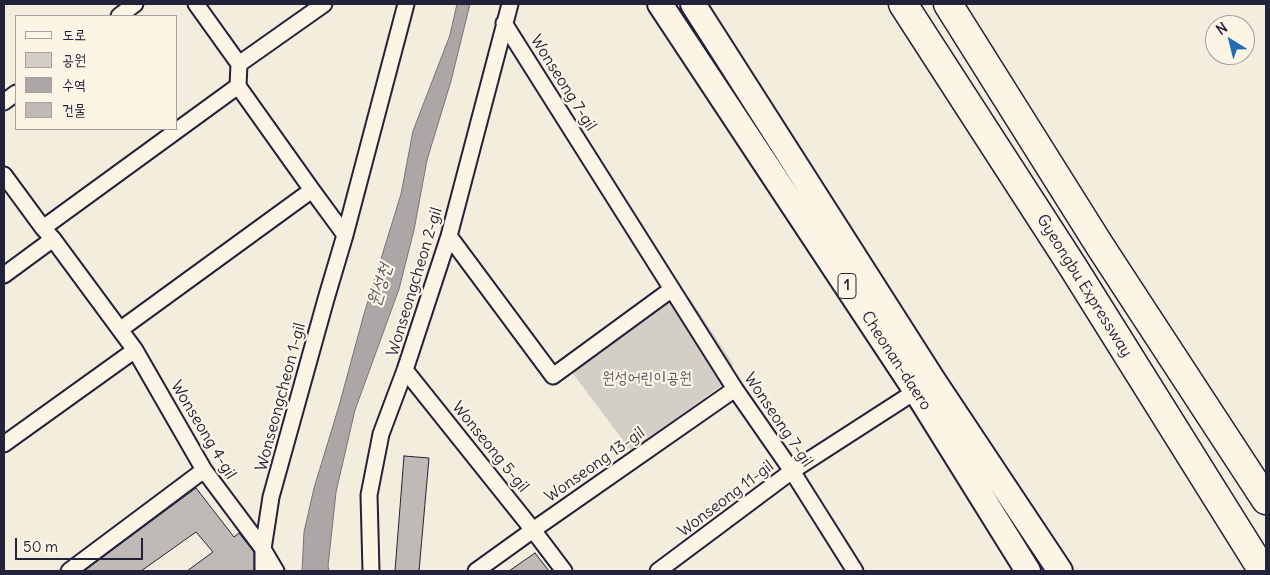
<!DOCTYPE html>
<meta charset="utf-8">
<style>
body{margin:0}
#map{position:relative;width:1270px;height:575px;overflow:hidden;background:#f3edde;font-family:Delius,"Poor Story",sans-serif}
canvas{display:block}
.frame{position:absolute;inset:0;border:5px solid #22223b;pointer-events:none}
.legend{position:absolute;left:15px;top:15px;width:162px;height:115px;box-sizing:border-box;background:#fcf5e5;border:1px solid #a5a1a1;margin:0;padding:6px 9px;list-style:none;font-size:15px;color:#22223b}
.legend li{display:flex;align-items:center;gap:10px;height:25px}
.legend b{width:25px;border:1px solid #a5a1a1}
.north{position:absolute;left:1205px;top:15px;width:50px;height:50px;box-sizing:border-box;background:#fcf5e5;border:1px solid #a5a1a1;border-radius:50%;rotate:324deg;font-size:14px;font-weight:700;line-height:20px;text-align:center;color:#22223b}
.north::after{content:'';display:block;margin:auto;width:18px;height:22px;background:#1f6fb2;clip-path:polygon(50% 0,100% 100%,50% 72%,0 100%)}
.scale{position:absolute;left:15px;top:538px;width:128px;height:22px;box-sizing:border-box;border:2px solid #22223b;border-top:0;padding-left:6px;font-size:15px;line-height:18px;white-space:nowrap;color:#22223b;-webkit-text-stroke:4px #fcf5e5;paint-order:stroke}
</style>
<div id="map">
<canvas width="1270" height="575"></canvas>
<div class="frame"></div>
<ul class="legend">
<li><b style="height:6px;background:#fcf5e5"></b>도로</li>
<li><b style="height:14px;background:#d4cfc6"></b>공원</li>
<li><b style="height:14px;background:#aca7a6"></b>수역</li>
<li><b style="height:14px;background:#bfbab6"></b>건물</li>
</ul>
<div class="north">N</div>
<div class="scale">50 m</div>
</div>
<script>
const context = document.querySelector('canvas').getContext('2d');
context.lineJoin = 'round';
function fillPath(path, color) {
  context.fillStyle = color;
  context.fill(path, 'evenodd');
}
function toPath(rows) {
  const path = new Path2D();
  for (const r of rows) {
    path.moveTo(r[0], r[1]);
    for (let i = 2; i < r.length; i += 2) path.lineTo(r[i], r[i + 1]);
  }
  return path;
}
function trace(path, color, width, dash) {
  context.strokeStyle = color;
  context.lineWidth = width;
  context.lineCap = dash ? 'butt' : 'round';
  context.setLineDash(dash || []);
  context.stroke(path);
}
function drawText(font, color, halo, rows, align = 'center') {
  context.font = font + ' Delius,"Poor Story",sans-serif';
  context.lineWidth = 4.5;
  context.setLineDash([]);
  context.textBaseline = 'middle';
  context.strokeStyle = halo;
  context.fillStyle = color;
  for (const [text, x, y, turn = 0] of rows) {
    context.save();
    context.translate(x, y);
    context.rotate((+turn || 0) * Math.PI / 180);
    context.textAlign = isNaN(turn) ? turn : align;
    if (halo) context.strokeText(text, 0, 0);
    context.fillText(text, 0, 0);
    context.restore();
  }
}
const green = toPath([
 [677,295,689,297,733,364,729,380,631,451,571,371]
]);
const water = toPath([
 [457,4,470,4,451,81,427,160,414,230,399,289,355,410,336,492,328,566,329,571,302,571,304,532,314,488,339,406,364,314,401,194,413,131,450,35,457,4]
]);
const building = toPath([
 [404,456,429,458,419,571,395,571,404,456],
 [196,488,234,537,239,533,254,552,254,571,187,571,213,552,196,532,141,571,84,571,196,488],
 [535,553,549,571,509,571,535,553]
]);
const street = toPath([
 [196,4,239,64],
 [119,16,135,4],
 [504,23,735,389,792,471,855,571],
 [238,86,312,190,345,235],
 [4,102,16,93],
 [4,175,43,228,53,239,135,350,204,470,263,549,276,571],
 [43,228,238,86,239,64,324,4],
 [449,236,553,376,672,289],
 [4,275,53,239],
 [121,329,312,190],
 [405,370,533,530,564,571],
 [4,444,135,350],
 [69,571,204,470],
 [263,571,263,549,271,497,326,299,345,235,406,4],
 [371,571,369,495,381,434,405,370,449,236,510,4],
 [476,571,533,530,735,389],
 [658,571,792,471,916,391]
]);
const primary = toPath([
 [660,4,916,391,1028,571],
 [693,4,933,380,1060,571]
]);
const highway = toPath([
 [903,4,1073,267,1263,571],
 [948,4,1100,246,1266,500]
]);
const shields = [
 [847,286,18]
];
const shieldNames = [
 ["1",847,286]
];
const streetNames = [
 ["Wonseong 7-gil",563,83,58],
 ["Wonseongcheon 2-gil",415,282,-73],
 ["Gyeongbu Expressway",1084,286,58],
 ["Cheonan-daero",896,361,57],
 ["Wonseongcheon 1-gil",281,397,-75],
 ["Wonseong 7-gil",778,420,56],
 ["Wonseong 4-gil",203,430,59],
 ["Wonseong 5-gil",490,447,51],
 ["Wonseong 13-gil",595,465,-35],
 ["Wonseong 11-gil",726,499,-37]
];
const parkNames = [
 ["원성어린이공원",647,378]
];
const waterNames = [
 ["원성천",380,285,-72]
];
fillPath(green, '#d4cfc6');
fillPath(water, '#aca7a6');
trace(water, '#75727b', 1);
fillPath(building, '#bfbab6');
trace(building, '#22223b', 1);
trace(street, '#22223b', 19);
trace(primary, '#22223b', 28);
trace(highway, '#22223b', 31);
trace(street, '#fcf5e5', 15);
trace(primary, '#fcf5e5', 24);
trace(highway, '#fcf5e5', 28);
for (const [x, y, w] of shields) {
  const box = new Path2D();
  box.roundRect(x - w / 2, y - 12.5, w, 25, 4);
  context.fillStyle = '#fcf5e5';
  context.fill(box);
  trace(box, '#22223b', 1);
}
drawText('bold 15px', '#22223b', null, shieldNames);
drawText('16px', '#22223b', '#fcf5e5', streetNames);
drawText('16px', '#575665', '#fcf5e5', parkNames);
drawText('italic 18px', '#525160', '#fcf5e5', waterNames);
</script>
